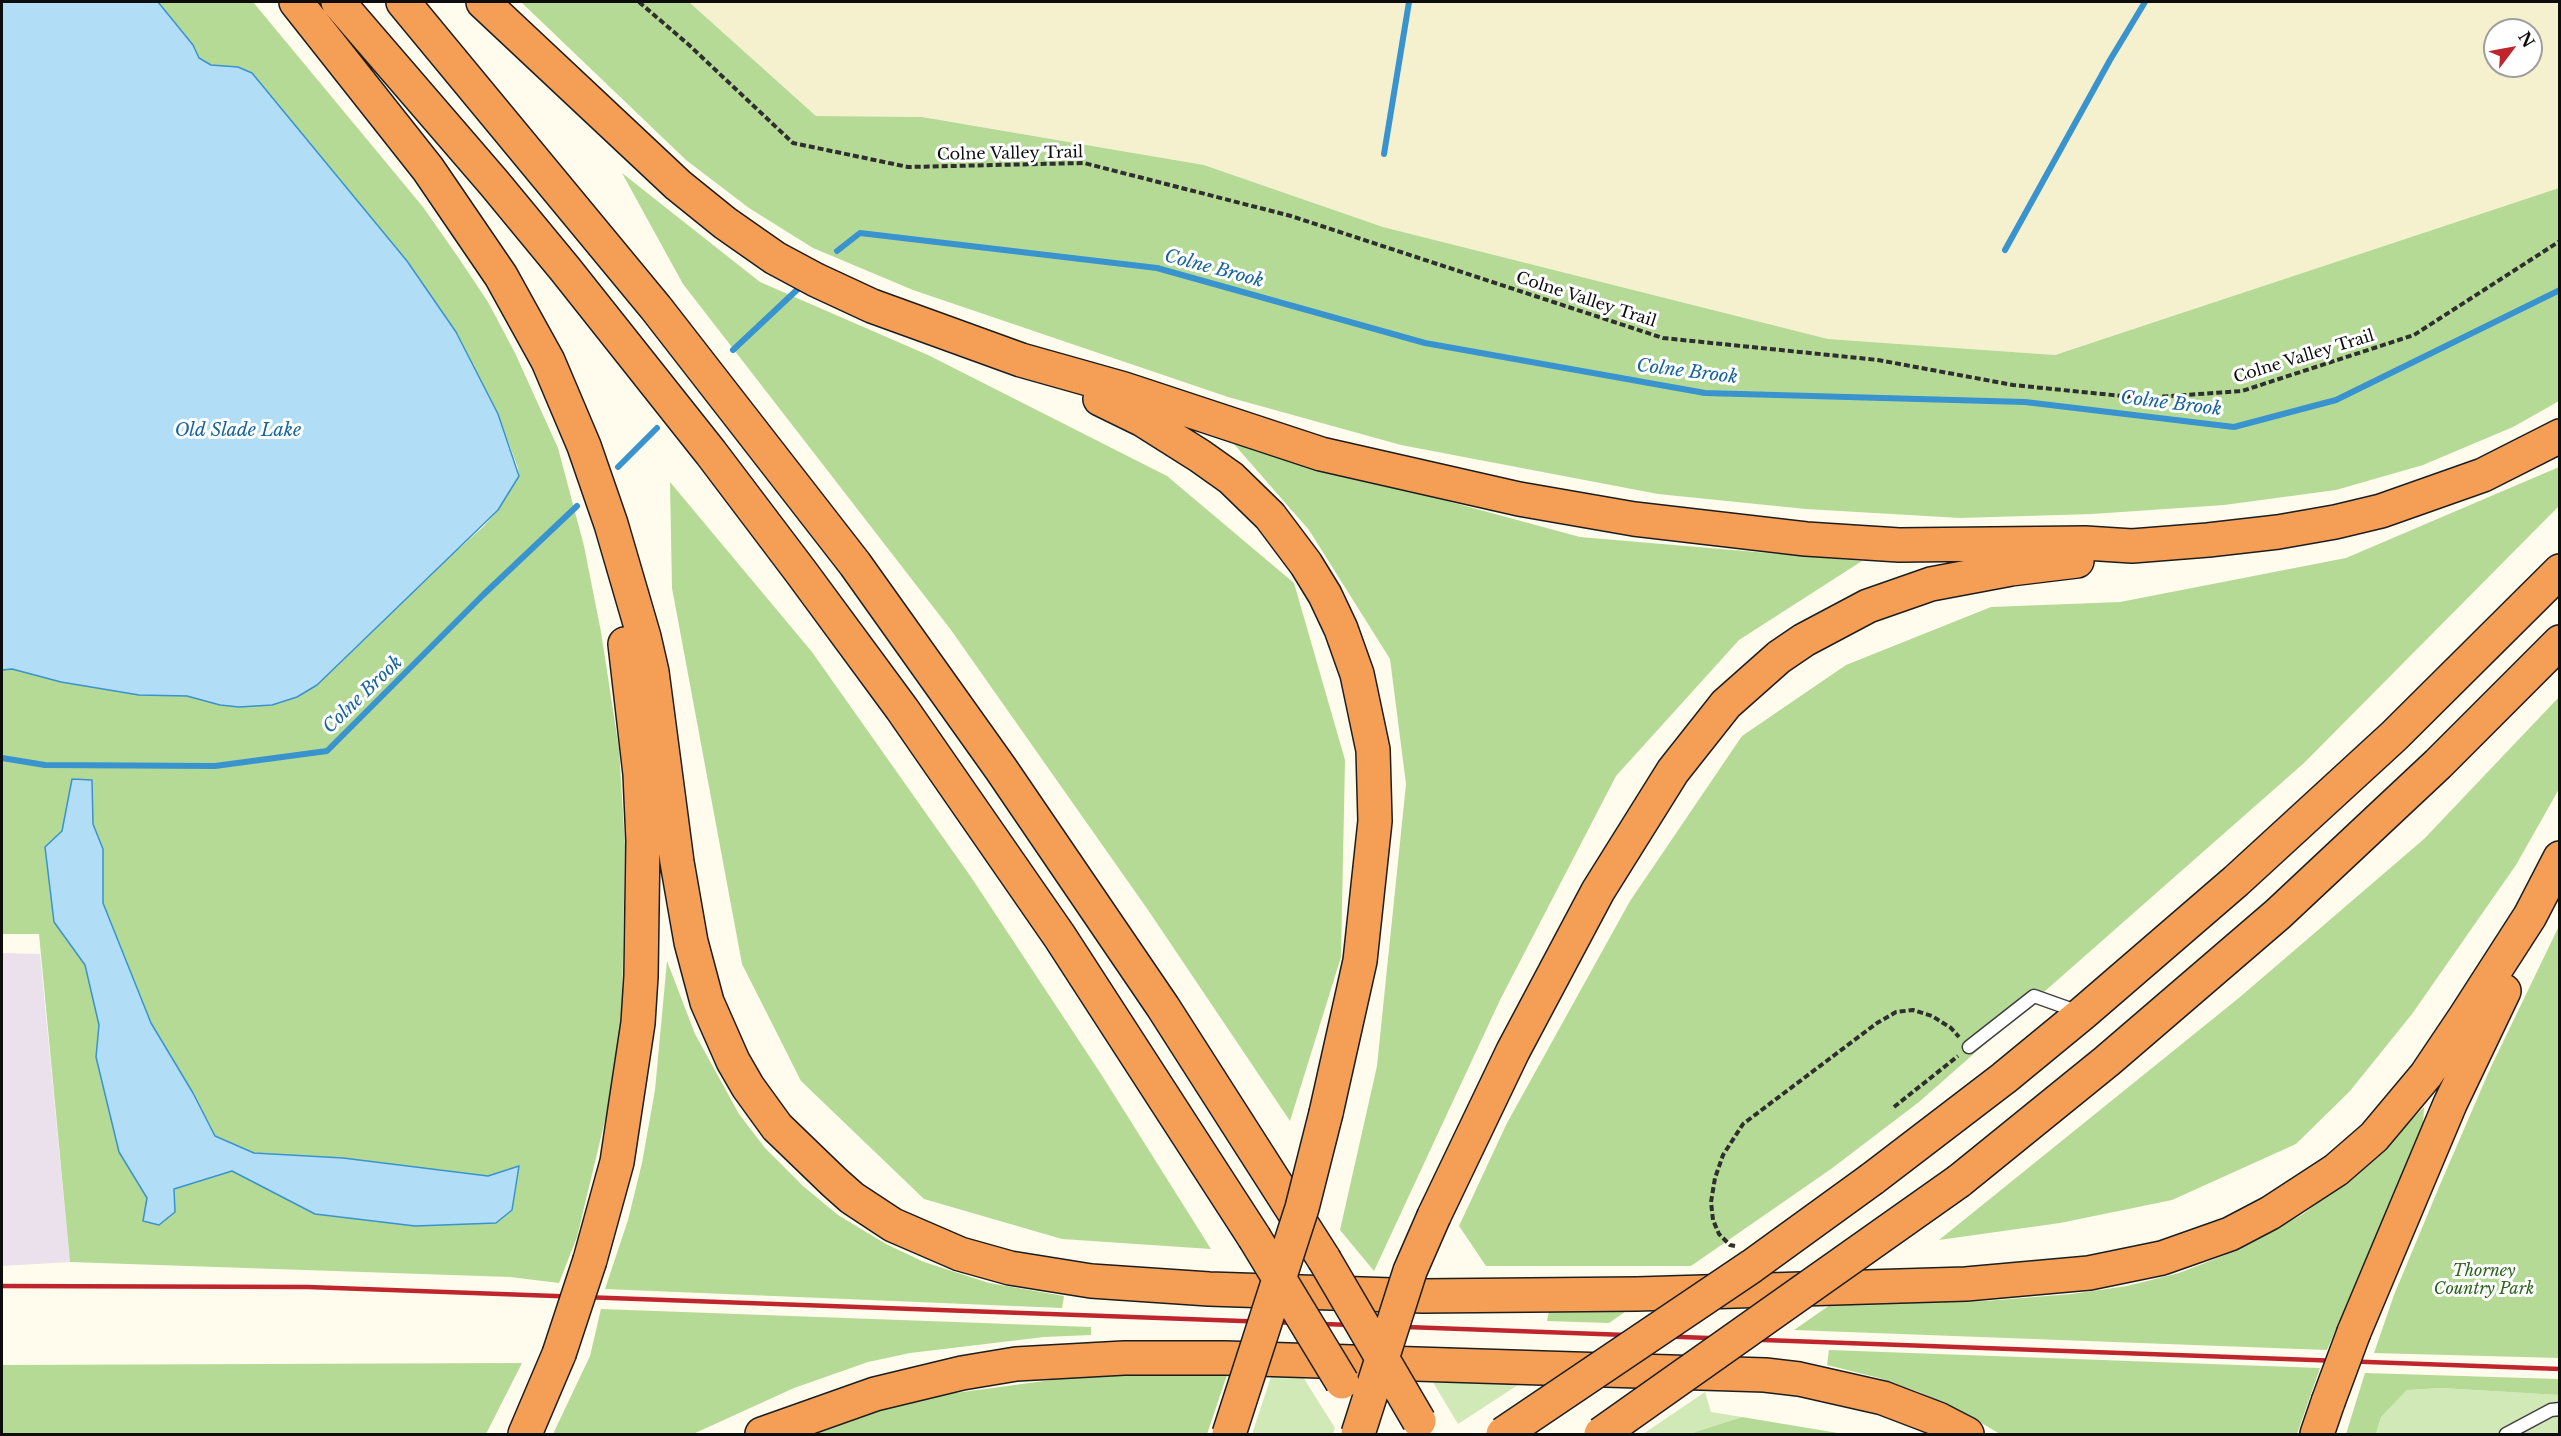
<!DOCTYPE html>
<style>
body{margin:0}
#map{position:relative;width:2561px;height:1436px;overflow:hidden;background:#fffbed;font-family:"Libre Baskerville",serif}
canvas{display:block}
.frame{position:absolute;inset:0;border:3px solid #0d0d0d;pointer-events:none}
.north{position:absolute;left:2483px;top:18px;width:60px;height:60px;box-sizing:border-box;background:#fff;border:2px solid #9e9e9e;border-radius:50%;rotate:58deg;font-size:16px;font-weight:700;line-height:24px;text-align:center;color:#0d0d0d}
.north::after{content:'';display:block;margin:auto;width:21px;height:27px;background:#be252c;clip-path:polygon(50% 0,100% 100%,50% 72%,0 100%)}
</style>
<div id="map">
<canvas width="2561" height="1436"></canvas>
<div class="frame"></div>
<div class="north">N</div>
</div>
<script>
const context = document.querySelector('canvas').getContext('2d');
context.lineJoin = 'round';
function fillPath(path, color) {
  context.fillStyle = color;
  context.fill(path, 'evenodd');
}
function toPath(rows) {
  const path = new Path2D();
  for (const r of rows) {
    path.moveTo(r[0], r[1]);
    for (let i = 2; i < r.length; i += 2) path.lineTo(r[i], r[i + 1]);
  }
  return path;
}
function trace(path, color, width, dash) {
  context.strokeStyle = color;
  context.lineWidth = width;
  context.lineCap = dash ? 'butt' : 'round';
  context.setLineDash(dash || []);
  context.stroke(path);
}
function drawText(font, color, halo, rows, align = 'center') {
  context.font = font + ' "Libre Baskerville",serif';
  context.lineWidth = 6;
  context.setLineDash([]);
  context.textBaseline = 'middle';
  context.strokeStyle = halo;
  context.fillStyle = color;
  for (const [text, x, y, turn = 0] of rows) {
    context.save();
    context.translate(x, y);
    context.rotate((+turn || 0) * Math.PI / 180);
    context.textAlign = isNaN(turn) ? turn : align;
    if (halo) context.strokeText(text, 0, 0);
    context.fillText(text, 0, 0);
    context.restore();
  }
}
const industrial = toPath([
 [2,953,40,954,70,1262,2,1266]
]);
const farmland = toPath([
 [689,2,2559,2,2559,188,2055,355,1828,339,1383,227,1204,165,922,117,816,116],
 [2495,30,2531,30,2531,66,2495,66]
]);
const green = toPath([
 [1271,1377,1303,1377,1335,1428,1333,1434,1252,1434],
 [1431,1379,1521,1383,1458,1424],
 [2441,1388,2559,1395,2559,1434,2376,1434,2381,1417,2407,1390],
 [1705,1392,1711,1412,1742,1417,1695,1432,1695,1434,1643,1434]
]);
const forest = toPath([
 [158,2,253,2,423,207,458,257,488,302,515,353,558,448,584,546,601,632,619,749,625,845,622,1007,613,1087,577,1237,559,1283,510,1277,70,1262,39,934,2,934,2,670,12,669,61,682,139,695,187,696,220,705,239,707,272,705,297,697,317,685,443,563,483,527,498,510,519,476,518,468,498,414,456,332,407,261,238,67,211,65,198,58,193,45],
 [521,2,689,2,816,116,922,117,1204,165,1383,227,1828,339,2055,355,2559,188,2559,401,2513,427,2423,465,2336,490,2224,505,2092,514,1960,518,1806,509,1658,494,1401,445,1228,397,913,290,813,248,749,208,686,160],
 [622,173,760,282,928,355,1167,476,1294,583,1345,760,1341,957,1290,1121,1148,910,951,630,683,284],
 [1233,443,1580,537,1862,561,1739,640,1616,776,1500,1000,1374,1271,1340,1230,1377,1066,1406,784,1390,659,1309,530],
 [2559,467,2559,506,2304,763,1919,1102,1831,1169,1691,1266,1486,1266,1459,1226,1507,1123,1630,901,1742,736,1846,665,1991,607,2120,602,2346,558],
 [670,482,812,652,971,877,1101,1074,1211,1249,1062,1239,924,1199,801,1081,742,964,672,588],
 [2559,697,2559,789,2516,865,2412,1014,2350,1091,2296,1144,2172,1200,2060,1223,1939,1240,2240,997,2424,839],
 [2559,926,2559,1358,2374,1353,2394,1295,2439,1187,2490,1069],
 [667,961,695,1034,739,1114,765,1148,803,1186,838,1215,886,1244,924,1262,989,1283,1064,1296,1062,1308,605,1289,628,1220,642,1163,655,1090],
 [2424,1107,2423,1125,2327,1350,1794,1330,1830,1305,1985,1301,2072,1294,2127,1286,2179,1273,2238,1250,2303,1214,2362,1169],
 [601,1309,1091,1327,1091,1335,1044,1337,910,1353,868,1362,794,1388,693,1434,553,1434,590,1356],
 [1629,1309,1609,1323,1547,1321,1549,1311],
 [1829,1350,2320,1368,2297,1434,2000,1434,1966,1414,1919,1392,1879,1378,1827,1365],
 [522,1363,486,1434,2,1434,2,1365],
 [2365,1373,2559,1379,2559,1395,2441,1388,2407,1390,2381,1417,2376,1434,2346,1434],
 [1128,1375,1227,1375,1207,1434,801,1434,918,1398,1074,1377],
 [1742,1417,1838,1433,1842,1434,1695,1434,1695,1432]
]);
const water = toPath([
 [2,2,158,2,193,45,199,58,211,65,238,67,252,73,407,261,456,332,498,414,519,476,498,510,317,685,297,697,272,705,239,707,220,705,187,696,139,695,61,682,12,669,2,670,2,2],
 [72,779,92,780,93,824,103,849,103,903,151,1023,193,1093,215,1136,254,1153,343,1158,488,1176,519,1166,512,1210,496,1223,415,1226,315,1214,232,1171,174,1189,175,1212,159,1225,143,1221,147,1198,119,1152,96,1057,99,1025,85,965,54,922,45,847,62,831,72,779]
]);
const stream = toPath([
 [1384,154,1409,2],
 [2005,250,2110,60,2145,2],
 [837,251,860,233,1157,268,1425,343,1705,393,2025,402,2234,427,2336,400,2560,290],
 [733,350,800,287],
 [618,467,657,428],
 [2,758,45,765,215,766,327,751,483,595,577,506]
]);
const path = toPath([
 [639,2,689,45,793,143,908,167,1084,163,1291,216,1663,338,1878,360,2013,385,2142,398,2242,391,2414,335,2560,241],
 [1894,1107,1958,1056],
 [1735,1246,1730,1245,1719,1234,1713,1220,1711,1202,1715,1178,1723,1155,1743,1124,1877,1023,1896,1012,1913,1010,1932,1016,1951,1028,1959,1037]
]);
const lane = toPath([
 [1969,1047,2034,996,2079,1012],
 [2506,1434,2551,1410,2560,1409]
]);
const highway = toPath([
 [296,2,428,169,501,276,548,361,584,446,611,524,644,637,652,672,677,862,691,942,707,1002,733,1061,748,1087,777,1127,834,1182,852,1198,893,1225,960,1254,1010,1268,1091,1281,1209,1289,1423,1296,1637,1294,1966,1284,2089,1273,2162,1258,2230,1234,2270,1213,2336,1170,2374,1137,2426,1075,2465,1017,2530,916,2560,858],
 [338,2,494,183,565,269,711,453,801,572,902,709,1060,937,1254,1237],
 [403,2,656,308,855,564,1001,769,1163,1007,1324,1259],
 [483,2,678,185,725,223,775,258,816,280,872,306,1021,360,1124,389,1321,454,1519,499,1634,519,1806,539,1899,545,2085,543,2132,546,2208,540,2278,532,2335,522,2381,511,2483,475,2560,436],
 [1100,399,1143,420,1200,456,1231,478,1270,516,1306,564,1325,595,1341,629,1357,674,1373,750,1375,821,1360,961,1326,1113],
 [1872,1179,2004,1078,2083,1013,2236,881,2394,736,2560,571],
 [1959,1181,2107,1061,2278,914,2438,764,2560,642],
 [1434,1216,1513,1051,1598,891,1673,771,1726,704,1779,657,1804,640,1868,606,1931,584,2011,569,2077,561],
 [590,1260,617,1162,638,1023,641,976,643,841,640,774,625,644],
 [2354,1332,2450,1104,2504,991],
 [525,1434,559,1354],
 [762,1434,875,1394,962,1373,1016,1364,1124,1358,1225,1358,1765,1375,1799,1379,1883,1398,1938,1419,1967,1434],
 [2317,1434,2328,1402]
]);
const rail = toPath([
 [2,1286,308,1287,2560,1369]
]);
const highwayBridge = toPath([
 [1254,1237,1342,1382],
 [1324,1259,1419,1421],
 [559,1354,590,1260],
 [2328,1402,2354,1332],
 [1229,1434,1302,1208,1326,1113],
 [1358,1434,1410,1271,1434,1216],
 [1503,1434,1752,1266,1872,1179],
 [1601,1434,1959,1181]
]);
const streetNames = [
 ["Colne Valley Trail",1010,154,-1],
 ["Colne Valley Trail",1586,300,18],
 ["Colne Valley Trail",2304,357,-17]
];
const parkNames = [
 ["Thorney",2484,1271],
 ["Country Park",2484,1289]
];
const waterNames = [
 ["Colne Brook",1214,269,15],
 ["Colne Brook",1687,372,7],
 ["Colne Brook",2171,404,7],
 ["Old Slade Lake",238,431],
 ["Colne Brook",363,695,-44]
];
fillPath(industrial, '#ebe1ec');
fillPath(farmland, '#f5f1ce');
fillPath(green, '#d1e9b7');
fillPath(forest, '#b5da96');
fillPath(water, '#b2ddf6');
trace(water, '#3993ce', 1.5);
trace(stream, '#3993ce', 6);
trace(lane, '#404040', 15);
trace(highway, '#1e1e1e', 36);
trace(path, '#2f2f2f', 4, [6, 3]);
trace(lane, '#fff', 12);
trace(highway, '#f59e56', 33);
trace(rail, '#be252c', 4.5);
trace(highwayBridge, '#1e1e1e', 36, []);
trace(highwayBridge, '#f59e56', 33);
drawText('16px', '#0d0d0d', '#fff', streetNames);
drawText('italic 16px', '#2c651d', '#fff', parkNames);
drawText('italic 18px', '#16649f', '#fff', waterNames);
</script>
